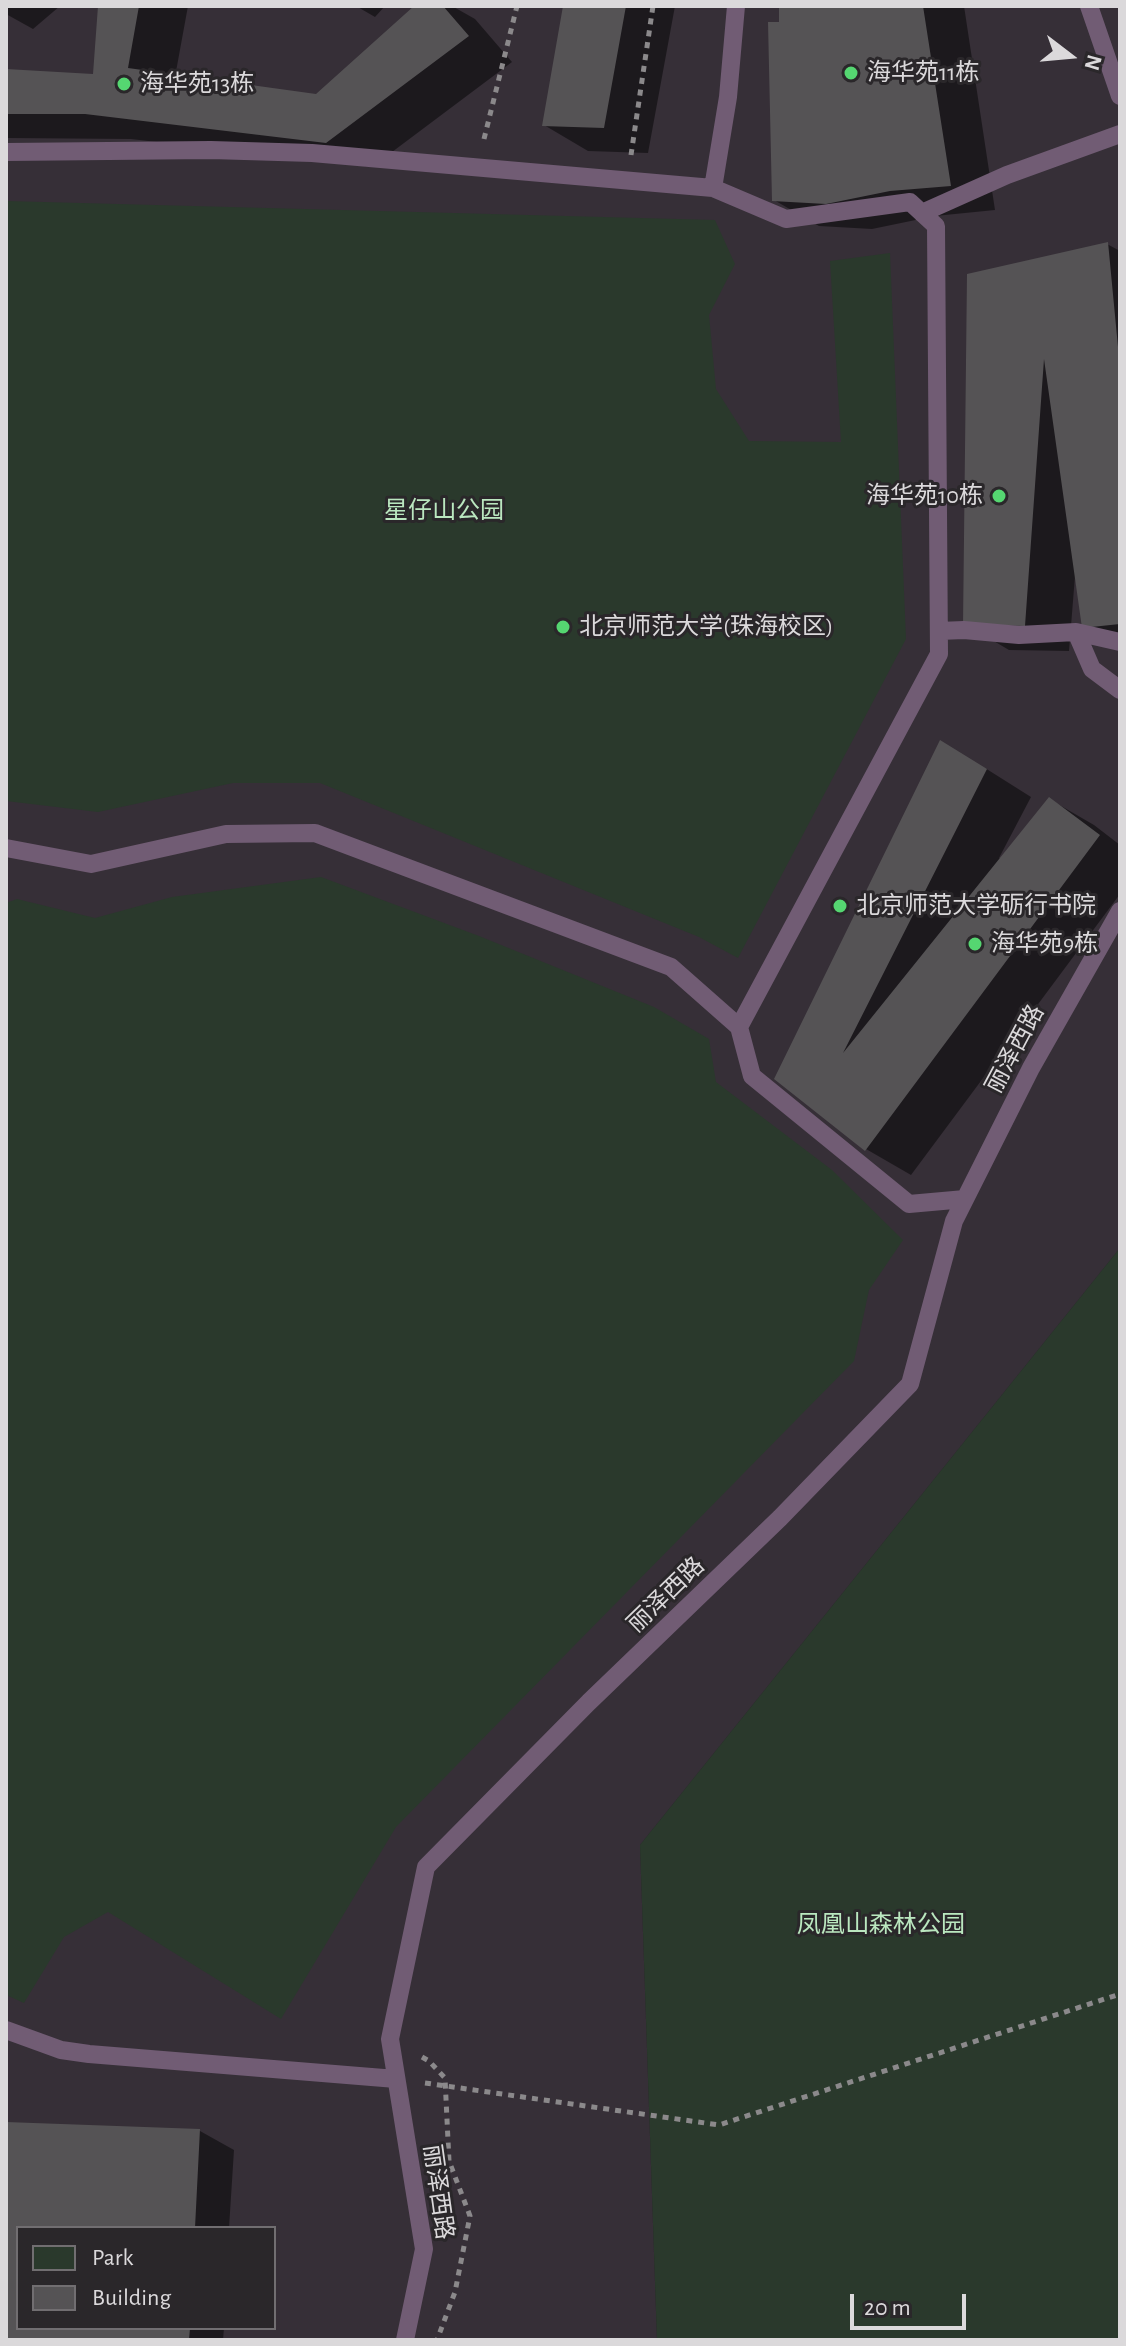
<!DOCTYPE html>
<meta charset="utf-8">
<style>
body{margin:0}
#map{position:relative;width:1126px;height:2346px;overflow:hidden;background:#2a272a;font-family:"Alegreya Sans",sans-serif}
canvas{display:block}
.frame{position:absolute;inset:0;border:8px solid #dbd9db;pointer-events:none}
.legend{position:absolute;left:16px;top:2226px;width:260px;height:104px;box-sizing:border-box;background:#2a272a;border:2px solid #716e71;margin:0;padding:10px 14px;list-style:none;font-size:24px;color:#dbd9db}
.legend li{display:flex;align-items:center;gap:16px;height:40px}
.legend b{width:40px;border:2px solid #716e71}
.north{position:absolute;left:1030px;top:16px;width:80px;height:80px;-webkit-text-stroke:6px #2a272a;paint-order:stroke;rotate:106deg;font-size:22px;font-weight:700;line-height:32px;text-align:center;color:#dbd9db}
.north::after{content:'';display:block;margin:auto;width:28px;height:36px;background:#dbd9db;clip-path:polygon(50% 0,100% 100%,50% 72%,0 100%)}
.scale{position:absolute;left:850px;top:2294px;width:116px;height:36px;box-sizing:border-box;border:4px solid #dbd9db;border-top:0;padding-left:10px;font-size:24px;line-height:28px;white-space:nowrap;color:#dbd9db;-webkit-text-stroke:6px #2a272a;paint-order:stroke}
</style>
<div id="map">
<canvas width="1126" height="2346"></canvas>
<div class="frame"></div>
<ul class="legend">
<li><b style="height:22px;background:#2a392c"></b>Park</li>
<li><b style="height:22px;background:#555355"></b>Building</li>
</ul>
<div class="north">N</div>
<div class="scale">20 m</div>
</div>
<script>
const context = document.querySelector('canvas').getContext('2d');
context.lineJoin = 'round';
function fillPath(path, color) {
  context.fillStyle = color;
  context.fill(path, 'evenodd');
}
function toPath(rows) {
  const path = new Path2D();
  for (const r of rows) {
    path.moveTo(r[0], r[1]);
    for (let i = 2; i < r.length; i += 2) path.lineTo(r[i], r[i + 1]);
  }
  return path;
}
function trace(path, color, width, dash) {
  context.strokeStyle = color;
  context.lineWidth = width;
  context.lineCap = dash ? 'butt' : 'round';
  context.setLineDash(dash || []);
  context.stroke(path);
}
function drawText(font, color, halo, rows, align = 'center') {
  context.font = font + ' "Alegreya Sans","Noto Sans SC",sans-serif';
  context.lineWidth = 6;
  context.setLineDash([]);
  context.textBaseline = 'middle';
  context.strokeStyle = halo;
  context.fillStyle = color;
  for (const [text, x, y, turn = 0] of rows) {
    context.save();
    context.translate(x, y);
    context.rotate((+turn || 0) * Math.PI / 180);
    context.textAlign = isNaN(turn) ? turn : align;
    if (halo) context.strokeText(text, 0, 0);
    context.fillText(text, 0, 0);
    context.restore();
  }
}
const built = toPath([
 [6,6,1120,6,1120,1248,640,1845,657,2340,6,2340],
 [18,2228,274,2228,274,2328,18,2328]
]);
const green = toPath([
 [6,201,715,220,735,264,709,315,716,389,749,441,841,442,830,261,890,253,906,639,738,958,699,937,320,783,233,783,98,812,6,801],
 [321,877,479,936,654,1007,709,1039,716,1082,832,1170,903,1240,869,1290,854,1361,396,1827,281,2019,108,1912,64,1937,24,2003,6,1995,6,903,17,899,95,918,172,897],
 [1120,1248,1120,2340,657,2340,640,1845]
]);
const shadow = toPath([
 [6,6,60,6,33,29,6,14],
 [100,6,188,6,175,77,316,96,417,6,452,6,475,19,512,62,372,167,131,139,6,138,6,71,95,76],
 [356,6,385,6,375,17],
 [565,6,675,6,648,153,588,151,544,125],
 [781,6,964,6,995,210,935,216,872,229,819,226,774,200],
 [1107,244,1120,251,1120,648,1084,627,1075,576,1069,651,1009,650,965,624,969,276],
 [985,768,1031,797,999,858,1001,859,1049,799,1094,825,1120,845,1120,894,911,1175,866,1149,777,1078],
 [6,2124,200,2131,234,2150,229,2228,18,2228,18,2328,224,2328,223,2340,6,2340]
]);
const building = toPath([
 [98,6,139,6,128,68,316,94,414,6,443,6,469,36,326,143,85,114,6,114,6,69,93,74],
 [563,6,626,6,604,128,542,126],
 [779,6,923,6,951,186,890,191,826,204,772,201,768,22,779,22],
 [1108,242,1120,368,1120,624,1082,628,1044,359,1025,626,963,625,967,274],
 [940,740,987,769,843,1053,1049,797,1100,835,865,1151,774,1079],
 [6,2122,200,2129,195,2228,18,2228,18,2328,190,2328,189,2340,6,2340]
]);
const path = toPath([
 [484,139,517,6],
 [631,155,653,6],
 [422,2057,429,2061,445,2078,449,2161,470,2216,455,2292,437,2340],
 [425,2083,719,2125,1120,1994]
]);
const service = toPath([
 [1089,6,1120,96],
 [6,152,211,150,312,153,713,188,786,219,910,202,936,226,939,654,739,1027,671,967,315,833,226,834,91,864,6,848],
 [713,188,728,97,736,6],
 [922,213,1007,175,1120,134],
 [939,631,964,630,1019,635,1076,632,1120,642],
 [1076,632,1092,669,1120,690],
 [739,1027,752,1076,909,1204,965,1199],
 [6,2030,61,2050,89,2054,396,2079],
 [405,2340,424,2249,390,2039,426,1867,589,1702,780,1518,910,1384,954,1221,1031,1068,1120,911]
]);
const markers = [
 [851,73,8,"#55d671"],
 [124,84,8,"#55d671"],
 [999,496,8,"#55d671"],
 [563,627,8,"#55d671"],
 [840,906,8,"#55d671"],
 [975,944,8,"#55d671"]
];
const poiNames = [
 ["海华苑11栋",867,73],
 ["海华苑13栋",140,84],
 ["海华苑10栋",983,496,"right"],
 ["北京师范大学(珠海校区)",579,627],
 ["北京师范大学砺行书院",856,906],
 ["海华苑9栋",991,944]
];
const parkNames = [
 ["星仔山公园",444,511],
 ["凤凰山森林公园",881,1925]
];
const streetNames = [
 ["丽泽西路",1015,1049,-62],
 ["丽泽西路",666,1595,-44],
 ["丽泽西路",438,2192,82]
];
fillPath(built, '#362f37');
fillPath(green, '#2a392c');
fillPath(shadow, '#0007');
fillPath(building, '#555355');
trace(path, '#8b898b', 5, [6, 6]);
trace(service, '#715c74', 18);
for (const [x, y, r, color] of markers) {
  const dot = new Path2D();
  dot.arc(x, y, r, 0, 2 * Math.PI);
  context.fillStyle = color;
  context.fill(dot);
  trace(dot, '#2a272a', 3);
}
drawText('24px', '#dbd9db', '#2a272a', poiNames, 'left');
drawText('24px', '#bae7bf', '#2a272a', parkNames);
drawText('24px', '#dbd9db', '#2a272a', streetNames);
</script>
